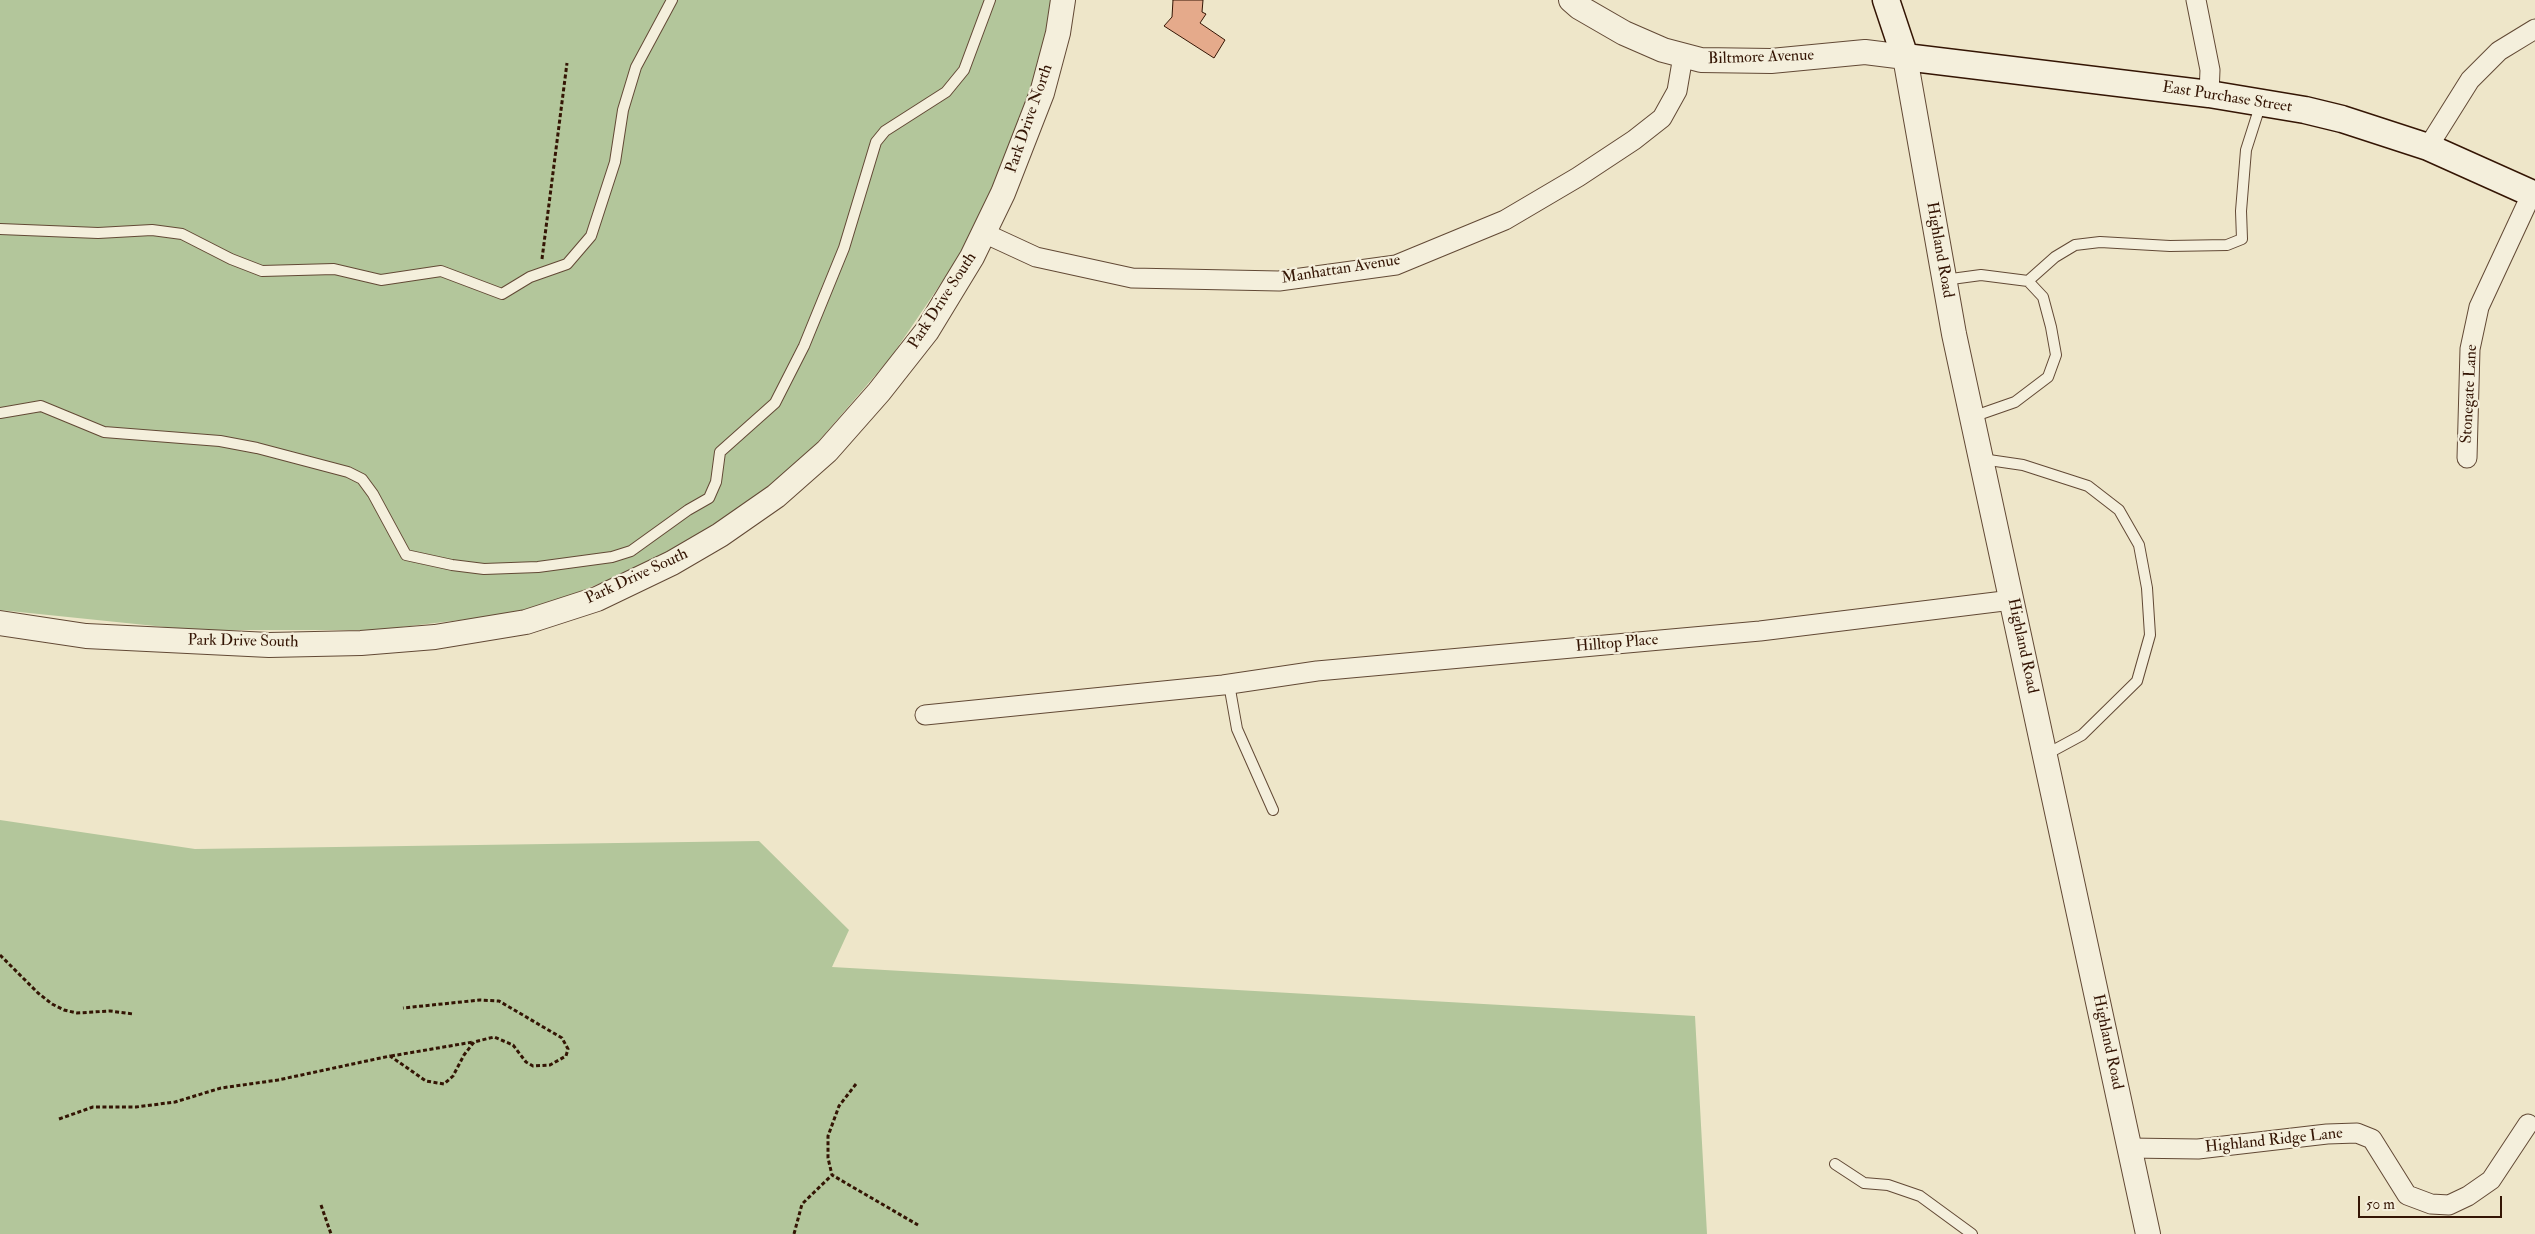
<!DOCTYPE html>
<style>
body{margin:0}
#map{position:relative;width:2535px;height:1234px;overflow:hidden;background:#eee6c9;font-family:"IM FELL Double Pica",serif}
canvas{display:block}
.scale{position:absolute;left:2358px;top:1196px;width:144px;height:22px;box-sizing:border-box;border:2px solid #341504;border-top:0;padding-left:6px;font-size:15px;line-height:18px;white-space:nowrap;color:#341504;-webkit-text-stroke:4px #f4efdc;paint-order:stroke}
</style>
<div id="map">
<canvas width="2535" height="1234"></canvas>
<div class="scale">50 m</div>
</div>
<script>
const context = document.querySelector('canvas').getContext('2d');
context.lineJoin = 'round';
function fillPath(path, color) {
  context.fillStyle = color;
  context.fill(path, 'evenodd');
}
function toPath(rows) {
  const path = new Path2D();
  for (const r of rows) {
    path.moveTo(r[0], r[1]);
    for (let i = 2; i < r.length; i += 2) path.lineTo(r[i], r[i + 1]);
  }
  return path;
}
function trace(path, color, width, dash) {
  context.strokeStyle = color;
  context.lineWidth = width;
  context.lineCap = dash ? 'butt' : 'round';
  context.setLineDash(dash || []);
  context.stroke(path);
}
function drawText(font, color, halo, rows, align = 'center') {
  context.font = font + ' "IM FELL Double Pica",serif';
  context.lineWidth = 4.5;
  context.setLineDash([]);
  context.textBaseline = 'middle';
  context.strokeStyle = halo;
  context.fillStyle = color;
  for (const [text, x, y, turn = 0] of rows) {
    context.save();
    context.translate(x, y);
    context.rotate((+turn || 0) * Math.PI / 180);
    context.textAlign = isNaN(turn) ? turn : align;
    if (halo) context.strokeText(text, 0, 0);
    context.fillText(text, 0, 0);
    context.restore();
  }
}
const green = toPath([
 [0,0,1052,0,1050,19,1021,125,969,242,891,357,799,464,675,554,527,612,377,630,194,630,0,610],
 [0,820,195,849,759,841,849,930,832,967,1695,1016,1707,1234,0,1234]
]);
const building = toPath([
 [1173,0,1203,0,1202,12,1206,14,1200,23,1225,40,1214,58,1164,26,1172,17,1173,0]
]);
const path = toPath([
 [542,259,567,63],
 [0,955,38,993,52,1004,64,1010,77,1013,110,1011,133,1014],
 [391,1056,473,1042],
 [856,1084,839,1106,828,1136,828,1158,832,1175,918,1225],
 [59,1119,93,1107,136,1107,175,1102,221,1088,278,1080,390,1056,426,1081,444,1084,453,1076,464,1055,474,1042,494,1037,513,1045,526,1062,533,1066,550,1065,566,1056,568,1049,562,1038,499,1001,480,1000,403,1008],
 [321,1205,331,1234],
 [794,1234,802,1204,832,1175]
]);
const service = toPath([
 [0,229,98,233,152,230,182,234,231,259,262,271,334,269,381,280,441,271,502,294,530,277,567,264,591,236,615,162,623,110,636,67,672,0],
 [1944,280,1981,275,2028,281,2043,297,2051,327,2056,355,2048,377,2015,402,1972,417],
 [2028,281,2055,257,2075,245,2100,242,2170,246,2227,245,2242,239,2241,211,2246,150,2261,103],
 [0,413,41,406,104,432,220,441,257,448,348,472,362,479,373,494,406,555,452,565,484,569,538,567,612,557,631,551,688,510,709,498,716,482,720,452,775,403,804,346,844,248,876,142,885,131,946,92,964,70,990,0],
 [1982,459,2023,465,2088,486,2119,510,2139,545,2147,588,2150,635,2137,681,2082,735,2045,755],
 [1229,684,1237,729,1273,810],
 [1835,1164,1864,1183,1888,1185,1920,1196,1972,1234]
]);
const minor = toPath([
 [2196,0,2210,70,2209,94],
 [2428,147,2470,80,2499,51,2535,29],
 [984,233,1036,257,1132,278,1279,281,1396,265,1505,220,1578,177,1634,140,1662,118,1677,91,1683,56],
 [2467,458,2470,349,2479,307,2532,193],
 [925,715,1223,685,1317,671,1760,631,2012,600],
 [2129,1148,2198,1149,2327,1134,2357,1133,2372,1139,2407,1195,2431,1204,2449,1205,2468,1196,2491,1180,2528,1124]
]);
const tertiary = toPath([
 [1571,0,1579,7,1624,33,1663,50,1701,60,1771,61,1865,52,1905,57,1954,334,2148,1234],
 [0,623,86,636,269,645,361,643,435,637,526,622,597,599,672,563,720,535,776,496,827,451,879,392,927,331,972,257,1003,193,1042,93,1058,33,1063,0]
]);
const secondary = toPath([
 [1886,0,1905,57,2209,94,2305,110,2342,119,2428,147,2535,195]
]);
const streetNames = [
 ["Biltmore Avenue",1761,58,-2],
 ["East Purchase Street",2227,98,9],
 ["Park Drive North",1030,119,-71],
 ["Highland Road",1939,250,80],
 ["Manhattan Avenue",1341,270,-9],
 ["Park Drive South",943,301,-57],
 ["Stonegate Lane",2470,394,-87],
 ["Park Drive South",637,577,-25],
 ["Park Drive South",243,642,1],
 ["Hilltop Place",1617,644,-5],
 ["Highland Road",2022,646,78],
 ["Highland Road",2107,1042,78],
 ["Highland Ridge Lane",2274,1141,-6]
];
fillPath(green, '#b3c69b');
fillPath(building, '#e5aa8b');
trace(building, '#341504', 1);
trace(service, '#624935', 12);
trace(minor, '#624935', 21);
trace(tertiary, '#624935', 26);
trace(secondary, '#341504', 29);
trace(path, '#341504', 3, [4, 2.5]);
trace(service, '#f4efdc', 10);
trace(minor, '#f4efdc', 19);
trace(tertiary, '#f4efdc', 24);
trace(secondary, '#f4efdc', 26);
drawText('16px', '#341504', '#f4efdc', streetNames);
</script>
